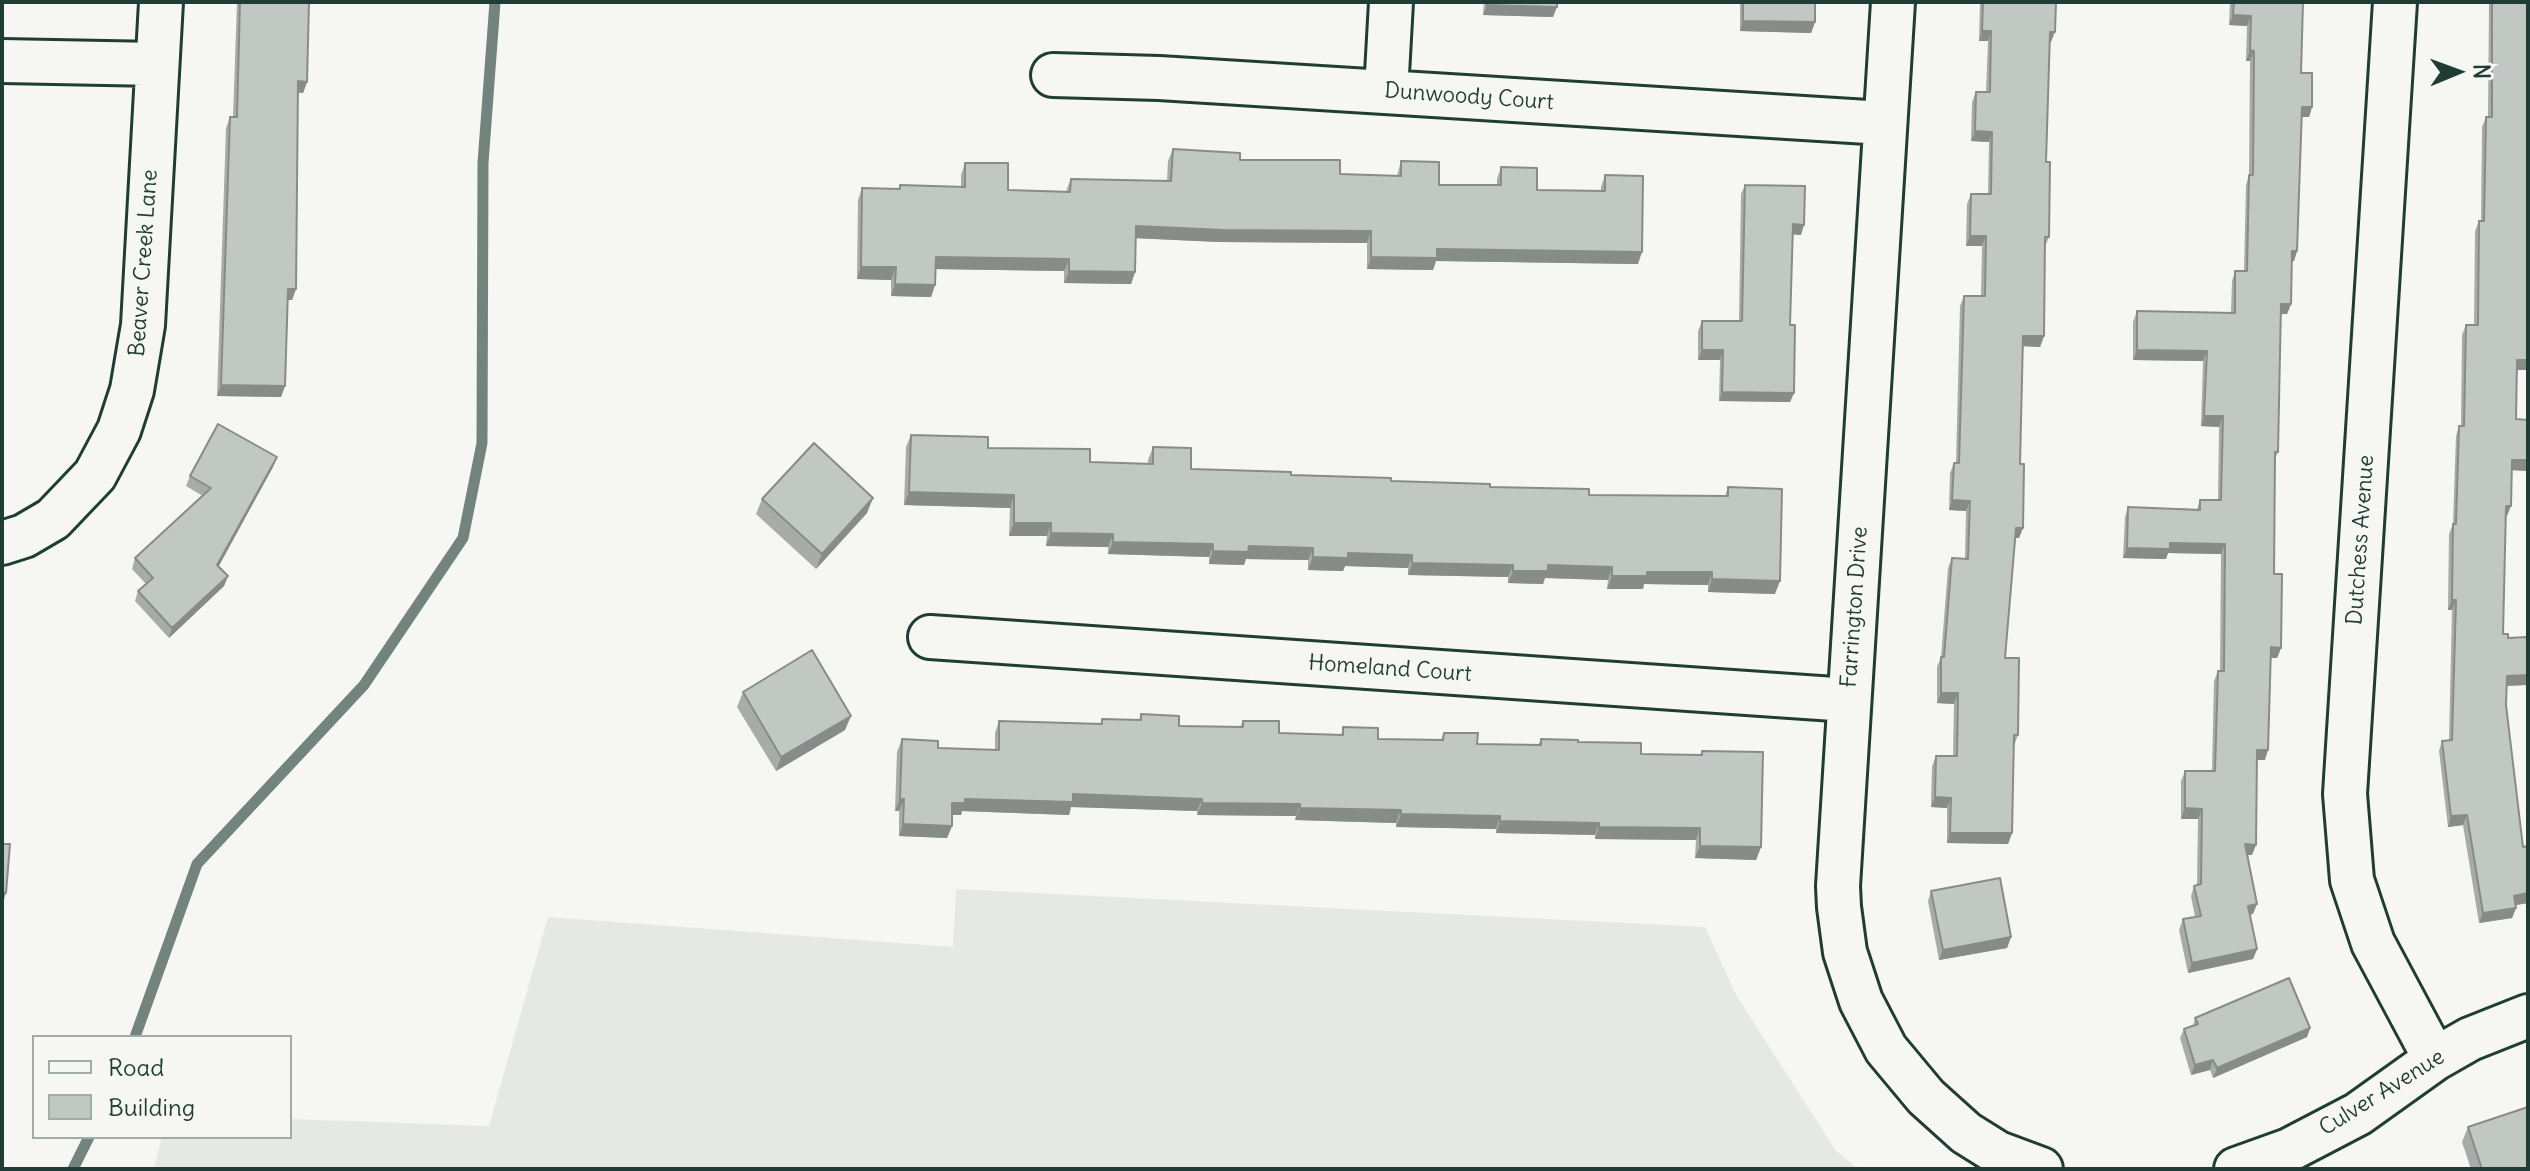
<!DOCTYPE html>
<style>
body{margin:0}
#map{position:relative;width:2530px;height:1171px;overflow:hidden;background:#f6f6f2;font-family:Delius,sans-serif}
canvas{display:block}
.frame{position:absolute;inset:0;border:4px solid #1f3d34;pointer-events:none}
.legend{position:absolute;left:32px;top:1035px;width:260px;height:104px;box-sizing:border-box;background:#f6f6f2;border:2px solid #a0aca6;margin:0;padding:10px 14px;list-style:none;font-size:24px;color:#1f3d34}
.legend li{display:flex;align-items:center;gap:16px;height:40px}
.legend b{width:40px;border:2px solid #a0aca6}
.north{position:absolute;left:2418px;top:32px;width:80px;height:80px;-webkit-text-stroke:6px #f6f6f2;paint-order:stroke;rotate:89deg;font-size:22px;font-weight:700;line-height:32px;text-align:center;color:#1f3d34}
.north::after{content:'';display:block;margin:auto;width:28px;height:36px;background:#1f3d34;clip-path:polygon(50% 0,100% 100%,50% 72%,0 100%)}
</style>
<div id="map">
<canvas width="2530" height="1171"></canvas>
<div class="frame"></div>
<ul class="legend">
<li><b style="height:10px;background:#f6f6f2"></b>Road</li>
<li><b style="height:22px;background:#c1c8c3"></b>Building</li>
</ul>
<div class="north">N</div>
</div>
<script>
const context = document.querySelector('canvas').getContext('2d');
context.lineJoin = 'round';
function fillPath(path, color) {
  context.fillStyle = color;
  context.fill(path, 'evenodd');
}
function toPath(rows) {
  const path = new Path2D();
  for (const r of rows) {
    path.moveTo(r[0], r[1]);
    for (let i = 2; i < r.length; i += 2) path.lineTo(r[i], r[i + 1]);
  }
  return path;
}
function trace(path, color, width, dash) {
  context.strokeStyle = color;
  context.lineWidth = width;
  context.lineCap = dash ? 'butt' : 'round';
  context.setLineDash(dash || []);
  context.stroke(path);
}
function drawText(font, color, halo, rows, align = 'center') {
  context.font = font + ' Delius,sans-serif';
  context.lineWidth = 7;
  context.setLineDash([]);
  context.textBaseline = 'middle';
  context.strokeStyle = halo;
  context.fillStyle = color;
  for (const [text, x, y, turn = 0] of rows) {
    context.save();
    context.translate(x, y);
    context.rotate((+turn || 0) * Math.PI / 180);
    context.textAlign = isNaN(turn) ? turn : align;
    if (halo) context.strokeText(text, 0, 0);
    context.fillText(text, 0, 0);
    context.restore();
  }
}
const built = toPath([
 [956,889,1705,927,1736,995,1836,1151,1859,1169,154,1169,162,1137,290,1137,290,1119,489,1126,548,917,953,947]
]);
const stream = toPath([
 [135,1037,197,864,364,685,463,538,482,443,483,163,495,2],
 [73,1169,89,1137]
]);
const street = toPath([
 [1893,2,1838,886,1839,907,1845,952,1861,1001,1886,1049,1926,1097,1966,1133,1998,1153,2041,1169],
 [2395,2,2345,794,2352,880,2373,943,2435,1059],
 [2,61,157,64],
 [1053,75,1159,78,1884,123],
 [1386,92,1391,2],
 [2,543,24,536,53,519,95,475,119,430,132,390,143,325,161,2],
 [930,637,1849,700],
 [2236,1169,2289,1150,2358,1114,2435,1059,2470,1039,2528,1016]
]);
const wall = toPath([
 [237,2,318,2,309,2,307,82,303,93,298,92,296,289,292,300,288,300,285,386,281,397,217,396,226,128,230,117,233,117],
 [1484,2,1557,2,1553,17,1483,15],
 [1740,2,1815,2,1815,22,1811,33,1740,31],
 [1980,2,2056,2,2051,42,2050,42,2046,162,2049,237,2045,247,2044,336,2040,347,2023,346,2020,464,2023,528,2019,538,2015,538,2005,658,2018,735,2014,746,2012,833,2008,844,1947,843,1947,808,1931,807,1932,766,1936,756,1953,756,1954,704,1937,703,1937,667,1941,657,1948,568,1952,558,1965,559,1966,511,1949,510,1950,473,1954,463,1956,463,1960,306,1964,296,1981,296,1982,246,1966,246,1967,204,1971,194,1988,194,1989,142,1971,141,1972,102,1976,92,1986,92,1988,41,1979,41],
 [2230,2,2303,2,2301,73,2312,107,2309,117,2302,117,2297,251,2294,261,2292,261,2291,304,2287,314,2281,314,2278,452,2275,459,2274,574,2281,648,2277,658,2270,658,2265,760,2257,760,2252,855,2247,855,2253,914,2249,915,2257,949,2253,959,2188,973,2179,930,2183,919,2195,917,2191,896,2194,886,2197,885,2198,819,2181,819,2181,781,2185,771,2212,771,2214,681,2218,671,2220,671,2221,554,2168,553,2166,559,2123,558,2125,517,2128,507,2197,509,2200,500,2218,500,2219,427,2201,426,2203,361,2133,360,2133,322,2137,311,2231,313,2232,281,2235,271,2244,271,2246,185,2249,175,2250,61,2246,61,2247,26,2229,25],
 [2484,2,2528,2,2528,370,2517,370,2516,419,2528,420,2528,471,2512,470,2507,516,2506,516,2503,634,2508,638,2528,650,2528,680,2526,685,2506,686,2506,705,2523,847,2528,846,2528,903,2516,905,2516,908,2512,918,2479,923,2463,825,2448,827,2439,751,2442,741,2449,740,2452,610,2448,610,2449,534,2453,524,2456,436,2459,426,2461,426,2462,335,2466,325,2474,325,2475,231,2479,221,2481,221,2482,127,2486,117,2488,117,2489,3],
 [1173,149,1340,174,1397,176,1401,161,1439,185,1497,185,1497,179,1501,167,1537,190,1601,191,1601,187,1605,175,1638,264,1436,261,1433,270,1367,269,1367,243,1219,242,1136,238,1135,272,1131,284,1064,283,1064,271,936,269,935,285,931,297,891,296,891,280,857,279,858,200,862,188,898,189,900,185,961,187,961,175,965,163,1008,190,1066,191,1071,179,1167,181,1168,161],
 [1745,185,1801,235,1793,234,1790,325,1794,393,1790,402,1719,401,1720,360,1698,360,1698,331,1702,321,1739,321,1741,194],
 [911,435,988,448,1090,462,1148,464,1148,460,1153,447,1191,469,1490,487,1589,495,1725,496,1728,487,1775,594,1708,592,1708,585,1644,584,1643,589,1607,589,1608,580,1545,578,1543,584,1508,583,1508,577,1408,575,1408,568,1345,566,1343,571,1308,570,1308,560,1246,559,1244,565,1209,564,1209,557,1108,554,1108,547,1046,546,1047,536,1009,536,1010,508,904,505,906,447],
 [277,457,273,467,218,566,228,576,224,586,169,638,135,601,138,591,146,584,132,569,135,558,203,496,186,486,190,476],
 [762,499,867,513,816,569,756,514],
 [743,692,845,730,776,771,737,707],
 [1141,714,1179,726,1240,727,1243,721,1279,733,1341,735,1343,727,1378,739,1441,740,1444,733,1477,744,1538,745,1541,739,1578,742,1641,754,1700,755,1702,751,1761,847,1756,860,1695,858,1696,840,1595,839,1595,835,1496,833,1496,829,1396,827,1396,823,1295,820,1296,816,1197,815,1197,811,1071,807,1069,815,962,811,961,815,952,815,952,826,947,838,899,836,899,811,895,811,897,752,902,739,938,748,995,750,995,733,999,721,1100,724,1102,719,1139,720],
 [1931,891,2011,937,2007,948,1939,960,1928,901],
 [2195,1018,2310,1028,2307,1037,2213,1078,2210,1070,2191,1075,2180,1038,2184,1029,2193,1026],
 [2468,1127,2528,1169,2471,1169,2462,1142]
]);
const shadedWall = toPath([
 [1487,5,1557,7,1553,17,1483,15],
 [2233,15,2251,16,2247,26,2229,25],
 [1743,21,1815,22,1811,33,1740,31],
 [1982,31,1991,31,1988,41,1979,41],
 [2050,32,2055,32,2051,42,2047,42],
 [2250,50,2254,51,2250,61,2246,61],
 [298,81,307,82,303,93,294,92],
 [2302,107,2312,107,2309,117,2298,117],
 [1975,131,1992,132,1989,142,1971,141],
 [1793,224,1804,225,1801,235,1789,234],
 [1136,226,1371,231,1367,243,1219,242,1132,238],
 [1970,236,1986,236,1982,246,1966,246],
 [1437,249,1642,252,1638,264,1436,261,1433,270,1367,269,1371,257],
 [2292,251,2297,251,2294,261,2288,261],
 [936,257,1069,259,1064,271,932,269],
 [861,267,896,267,891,280,857,279],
 [1069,271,1135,272,1131,284,1064,283],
 [895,284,935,285,931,297,891,296],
 [288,289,296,289,292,300,284,300],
 [2281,304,2291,304,2287,314,2278,314],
 [2023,336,2044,336,2040,347,2020,346],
 [1702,350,1723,350,1720,360,1698,360],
 [2137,350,2207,351,2203,361,2133,360],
 [2517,360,2528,360,2528,370,2514,370],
 [221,385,285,386,281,397,217,396],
 [1722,392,1794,393,1790,402,1719,401],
 [2204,416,2223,416,2219,427,2201,426],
 [277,457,273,467,214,575,217,565],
 [2512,460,2528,460,2528,471,2508,470],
 [909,492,1014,495,1010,508,904,505],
 [873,498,867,513,816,569,822,554],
 [1952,500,1970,501,1966,511,1949,510],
 [2506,506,2511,506,2507,516,2503,516],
 [1014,523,1051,523,1047,536,1009,536],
 [2016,528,2023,528,2019,538,2012,538],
 [1051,533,1113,534,1108,547,1046,546],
 [1113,542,1213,544,1209,557,1108,554],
 [2170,543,2225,544,2221,554,2168,553,2166,559,2123,558,2127,548],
 [1249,546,1313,548,1308,560,1246,559,1244,565,1209,564,1213,551],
 [1348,553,1412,555,1408,568,1345,566,1343,571,1308,570,1313,557],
 [1412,563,1513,565,1508,577,1408,575],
 [1548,565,1612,567,1608,580,1545,578,1543,584,1508,583,1513,571],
 [1647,572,1712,572,1708,585,1644,584,1643,589,1607,589,1612,576],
 [228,576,224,586,169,638,172,628],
 [1712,579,1780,581,1775,594,1708,592],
 [2452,600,2456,600,2452,610,2448,610],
 [2271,647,2281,648,2277,658,2267,658],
 [2528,675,2526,685,2503,686,2507,676],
 [1941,693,1958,693,1954,704,1937,703],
 [851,716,845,730,776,771,781,757],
 [2257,750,2268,750,2265,760,2253,760],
 [1073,794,1202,799,1197,811,1071,807,1069,815,962,811,961,815,948,815,952,803,965,799],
 [1935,797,1951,798,1947,808,1931,807],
 [900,799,904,799,899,811,895,811],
 [1202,803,1300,804,1296,816,1197,815],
 [1300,808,1401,810,1396,823,1295,820],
 [2185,808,2202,809,2198,819,2181,819],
 [1401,814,1500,816,1496,829,1396,827],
 [2467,815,2463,825,2448,827,2451,816],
 [1500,821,1599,823,1595,835,1496,833],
 [903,824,952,826,947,838,899,836],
 [1599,827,1700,828,1696,840,1595,839],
 [1950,833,2012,833,2008,844,1947,843],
 [2245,844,2256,845,2252,855,2241,855],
 [1700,846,1761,847,1756,860,1695,858],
 [2,893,6,893,2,905],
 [2528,893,2528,903,2510,906,2514,896],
 [2257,904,2253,914,2244,916,2248,906],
 [2516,908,2512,918,2479,923,2483,913],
 [2011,937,2007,948,1939,960,1943,950],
 [2257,949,2253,959,2188,973,2192,963],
 [2310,1028,2307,1037,2213,1078,2217,1068],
 [2213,1060,2210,1070,2191,1075,2195,1065]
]);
const building = toPath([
 [240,2,309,2,307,82,298,81,296,289,288,289,285,386,221,385,230,117,237,117,240,2],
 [1487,2,1557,2,1557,7,1487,5,1487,2],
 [1743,2,1815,2,1815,22,1743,21,1743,2],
 [1983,2,2056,2,2055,32,2050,32,2046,162,2050,162,2049,237,2045,237,2044,336,2023,336,2020,464,2024,464,2023,528,2016,528,2005,658,2019,658,2018,735,2014,735,2012,833,1950,833,1951,798,1935,797,1936,756,1957,756,1958,693,1941,693,1941,657,1944,657,1952,558,1968,559,1970,501,1952,500,1954,463,1959,463,1964,296,1985,296,1986,236,1970,236,1971,194,1991,194,1992,132,1975,131,1976,92,1990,92,1991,31,1982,31,1983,2],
 [2234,2,2303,2,2301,73,2312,73,2312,107,2302,107,2297,251,2292,251,2291,304,2281,304,2278,452,2275,452,2274,574,2282,574,2281,648,2271,647,2268,750,2257,750,2256,845,2245,844,2257,904,2248,906,2257,949,2192,963,2183,919,2201,916,2194,886,2201,884,2202,809,2185,808,2185,771,2215,771,2218,671,2224,671,2225,544,2170,543,2170,549,2127,548,2128,507,2200,510,2200,500,2221,500,2223,416,2204,416,2207,351,2137,350,2137,311,2235,313,2235,271,2247,271,2249,175,2253,175,2254,51,2250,50,2251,16,2233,15,2234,2],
 [2492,2,2528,2,2528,360,2517,360,2516,419,2528,420,2528,460,2512,460,2511,506,2506,506,2503,634,2508,634,2508,638,2527,637,2528,675,2507,676,2506,705,2523,847,2528,846,2528,893,2514,896,2516,908,2483,913,2467,815,2451,816,2442,741,2452,740,2456,600,2452,600,2453,524,2456,524,2459,426,2464,426,2466,325,2478,325,2479,221,2484,221,2486,117,2492,117,2492,2],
 [1173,149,1240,153,1240,160,1340,160,1340,174,1401,176,1401,161,1439,162,1439,185,1501,185,1501,167,1537,168,1537,190,1605,191,1605,175,1643,176,1642,252,1437,249,1437,258,1371,257,1371,231,1223,230,1136,226,1135,272,1069,271,1069,259,936,257,935,285,895,284,896,267,861,267,862,188,900,189,900,185,965,187,965,163,1008,163,1008,190,1070,192,1071,179,1171,181,1173,149],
 [1745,185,1805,186,1804,225,1793,224,1790,325,1795,325,1794,393,1722,392,1723,350,1702,350,1702,321,1742,321,1745,185],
 [218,424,277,457,217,565,228,576,172,628,138,591,153,578,135,558,211,488,190,476,218,424],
 [911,435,988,437,988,448,1090,449,1090,462,1153,464,1153,447,1191,448,1191,469,1291,472,1291,475,1391,478,1391,481,1490,484,1490,487,1589,489,1589,495,1728,496,1728,487,1782,489,1780,581,1712,579,1712,572,1647,572,1647,576,1612,576,1612,567,1548,565,1548,571,1513,571,1513,565,1412,563,1412,555,1348,553,1348,558,1313,557,1313,548,1249,546,1248,552,1213,551,1213,544,1113,542,1113,534,1051,533,1051,523,1014,523,1014,495,909,492,911,435],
 [814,443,873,498,822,554,762,499,814,443],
 [812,650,851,716,781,757,743,692,812,650],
 [1141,714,1179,716,1179,726,1243,727,1243,721,1279,721,1279,733,1343,735,1343,727,1378,728,1378,739,1443,740,1444,733,1478,733,1477,744,1541,745,1541,739,1578,740,1578,742,1641,743,1641,754,1702,755,1702,751,1763,752,1761,847,1700,846,1700,828,1599,827,1599,823,1500,821,1500,816,1401,814,1401,810,1300,808,1300,804,1202,803,1202,799,1073,794,1073,802,965,799,965,803,952,803,952,826,903,824,904,799,900,799,902,739,938,741,938,748,999,750,999,721,1102,724,1102,719,1141,720,1141,714],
 [2,844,10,844,6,893,2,893,2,844],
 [2000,878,2011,937,1943,950,1931,891,2000,878],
 [2289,978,2310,1028,2217,1068,2213,1060,2195,1065,2184,1029,2198,1024,2195,1018,2289,978],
 [2528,1107,2528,1168,2524,1169,2482,1169,2468,1127,2528,1107]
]);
const streetNames = [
 ["Dunwoody Court",1469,97,4],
 ["Beaver Creek Lane",144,263,-86],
 ["Dutchess Avenue",2361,540,-86],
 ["Farrington Drive",1855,607,-86],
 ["Homeland Court",1390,669,4],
 ["Culver Avenue",2382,1093,-32]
];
fillPath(built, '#e6e8e4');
trace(stream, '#72847d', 11);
trace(street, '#1f3d34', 48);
trace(street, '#f6f6f2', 42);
fillPath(wall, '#a6aca8');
fillPath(shadedWall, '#878c88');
fillPath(building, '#c1c8c3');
trace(building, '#878c88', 2);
drawText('22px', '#1f3d34', '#f6f6f2', streetNames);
</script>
